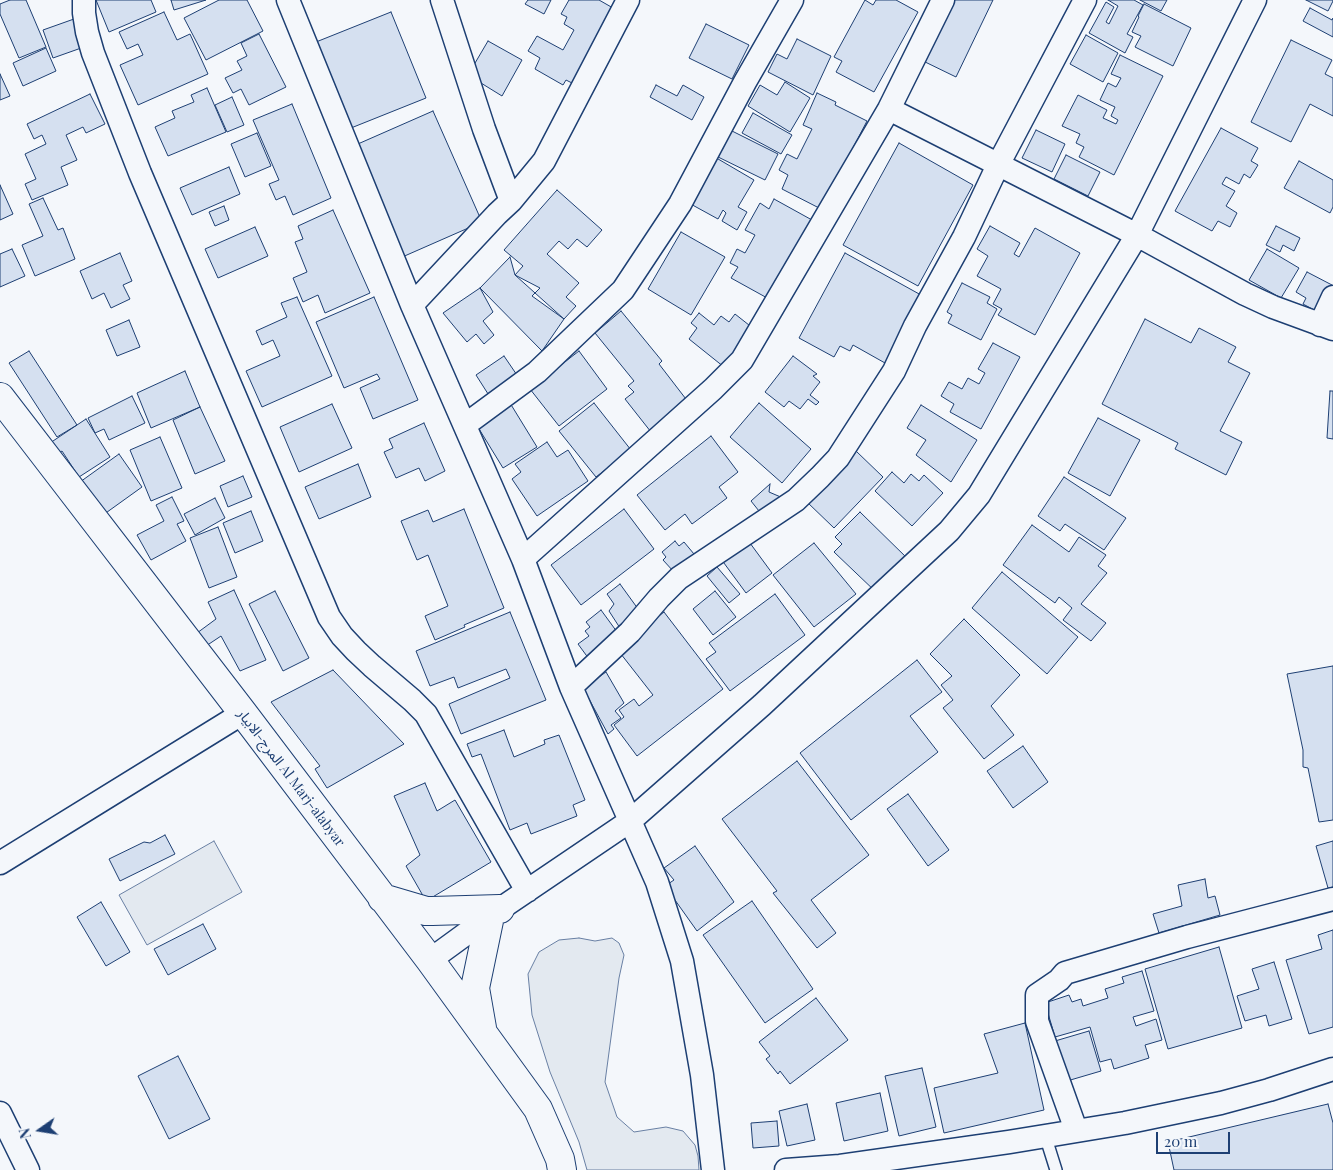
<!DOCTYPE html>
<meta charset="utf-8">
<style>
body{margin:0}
#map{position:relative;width:1333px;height:1170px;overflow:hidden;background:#f4f7fb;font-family:"Playfair Display",serif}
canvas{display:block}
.north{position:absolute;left:15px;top:1105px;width:50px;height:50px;-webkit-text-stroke:4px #f4f7fb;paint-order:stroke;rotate:257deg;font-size:14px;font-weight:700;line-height:20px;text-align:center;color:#1d3f73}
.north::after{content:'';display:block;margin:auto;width:18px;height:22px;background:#1d3f73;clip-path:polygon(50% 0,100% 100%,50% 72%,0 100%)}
.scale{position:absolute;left:1156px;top:1132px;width:74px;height:22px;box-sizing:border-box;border:2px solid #1d3f73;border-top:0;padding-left:6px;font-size:15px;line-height:18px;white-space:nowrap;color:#1d3f73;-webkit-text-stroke:4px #f4f7fb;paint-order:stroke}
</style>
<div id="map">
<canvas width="1333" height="1170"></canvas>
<div class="north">N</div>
<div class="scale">20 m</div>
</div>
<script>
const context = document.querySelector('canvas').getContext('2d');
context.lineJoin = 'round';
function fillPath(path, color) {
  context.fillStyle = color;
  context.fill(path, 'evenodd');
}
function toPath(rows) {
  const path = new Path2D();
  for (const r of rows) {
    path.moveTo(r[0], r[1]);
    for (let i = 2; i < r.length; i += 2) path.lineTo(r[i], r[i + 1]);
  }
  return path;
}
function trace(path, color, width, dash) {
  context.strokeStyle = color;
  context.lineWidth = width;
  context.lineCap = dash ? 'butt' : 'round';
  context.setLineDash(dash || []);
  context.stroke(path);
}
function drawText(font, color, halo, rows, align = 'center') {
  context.font = font + ' "Playfair Display","Noto Sans Arabic",serif';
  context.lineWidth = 4;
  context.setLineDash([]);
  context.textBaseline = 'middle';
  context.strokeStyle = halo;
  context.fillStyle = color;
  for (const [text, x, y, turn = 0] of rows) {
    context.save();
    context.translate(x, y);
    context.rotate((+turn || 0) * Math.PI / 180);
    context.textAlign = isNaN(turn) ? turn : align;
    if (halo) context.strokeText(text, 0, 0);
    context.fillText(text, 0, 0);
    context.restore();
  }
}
const green = toPath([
 [214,841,242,892,147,945,119,895,214,841],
 [579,938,595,941,612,938,619,943,624,955,619,978,605,1082,617,1117,634,1132,666,1127,683,1131,695,1145,698,1156,699,1170,587,1170,579,1142,550,1072,532,1015,528,974,539,952,559,940,579,938]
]);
const building = toPath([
 [10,0,26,0,46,47,19,58,0,14,0,4,10,0],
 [96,0,151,0,156,12,109,32,96,0],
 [171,0,206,0,174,10,171,0],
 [219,0,247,0,263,31,206,60,184,18,219,0],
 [528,0,551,0,544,14,525,4,528,0],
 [569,0,599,0,613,8,572,83,566,80,563,85,535,69,540,58,528,51,537,36,563,50,574,30,564,24,567,17,561,14,569,0],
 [865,0,873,5,876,0,896,0,918,12,874,92,836,72,842,61,834,57,865,0],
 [948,0,993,0,956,77,919,59,948,0],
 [1108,0,1134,0,1143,5,1127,34,1133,37,1125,53,1089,33,1106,2,1114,7,1106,22,1109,24,1118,6,1108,0],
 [1140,0,1167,0,1161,11,1140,0],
 [1306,0,1333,0,1333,1,1328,11,1306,0],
 [1144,4,1191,28,1173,66,1135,47,1141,36,1132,32,1139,17,1138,16,1144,4],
 [1310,8,1332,20,1333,18,1333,37,1303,21,1310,8],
 [164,12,177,40,190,34,208,74,138,105,120,65,143,55,138,44,127,49,119,32,164,12],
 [391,12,426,98,346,130,311,44,391,12],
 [74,19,84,47,53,58,43,30,74,19],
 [706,24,749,45,732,79,689,58,706,24],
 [259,34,286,87,249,105,241,89,233,93,225,78,242,70,237,61,247,56,241,43,259,34],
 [1086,35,1118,53,1103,82,1070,64,1086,35],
 [797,39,831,56,813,95,768,72,777,54,787,59,797,39],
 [1291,40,1332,60,1325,74,1333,78,1333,116,1310,104,1291,142,1251,122,1291,40],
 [488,41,522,60,502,96,468,75,488,41],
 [46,48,56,71,23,86,13,63,46,48],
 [1120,55,1163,76,1114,175,1079,157,1084,147,1076,143,1080,134,1062,126,1078,95,1107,110,1103,118,1116,124,1118,120,1111,116,1115,107,1100,100,1108,83,1116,87,1121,78,1111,74,1120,55],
 [0,74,10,96,0,100,0,74],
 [785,82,810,98,790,132,748,106,760,85,777,95,785,82],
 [656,85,677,96,683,85,704,97,692,120,650,97,656,85],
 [207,88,226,132,168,156,155,127,175,118,172,111,194,102,191,95,207,88],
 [817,93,836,102,835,105,867,121,821,209,782,189,788,175,779,170,787,154,797,159,812,129,803,125,817,93],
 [90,94,105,124,86,133,83,127,66,135,77,160,61,167,68,185,32,200,25,184,36,179,25,154,46,144,42,135,34,139,27,124,90,94],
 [232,97,244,125,227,132,215,105,232,97],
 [292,104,331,198,293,215,285,196,276,200,269,184,279,180,253,120,292,104],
 [433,111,482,222,400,258,351,147,433,111],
 [753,113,792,135,781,154,742,133,753,113],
 [1221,128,1258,148,1251,161,1258,165,1250,178,1244,174,1239,184,1226,177,1222,184,1235,191,1226,206,1237,213,1230,227,1218,221,1212,231,1175,211,1221,128],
 [728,129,778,154,765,180,714,155,728,129],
 [1036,130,1065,144,1052,172,1022,158,1036,130],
 [257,133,271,166,245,177,231,144,257,133],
 [899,143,973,185,918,286,843,245,899,143],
 [1066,155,1100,172,1088,196,1054,179,1066,155],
 [713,156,754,180,738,207,747,212,737,230,722,221,726,213,723,210,718,219,687,202,713,156],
 [1299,161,1333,180,1333,207,1330,213,1284,188,1299,161],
 [229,167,240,194,192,215,180,188,229,167],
 [0,185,13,214,0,220,0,185],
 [557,190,602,230,587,247,577,239,568,249,559,241,547,254,579,283,566,297,576,306,564,319,515,275,523,266,504,250,557,190],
 [43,198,58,230,63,228,75,259,35,276,22,245,43,236,29,204,43,198],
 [774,199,812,220,769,299,731,278,738,267,730,263,737,249,745,253,755,235,745,230,760,203,769,209,774,199],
 [224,206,229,220,215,226,209,212,224,206],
 [333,210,370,293,325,313,318,295,303,302,293,278,307,272,295,242,303,239,298,226,333,210],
 [990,226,1020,243,1014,254,1019,257,1035,228,1080,253,1035,335,998,315,1002,309,993,304,1001,289,977,276,988,256,977,249,990,226],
 [1276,226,1300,238,1294,251,1283,245,1280,252,1266,245,1276,226],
 [255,227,268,256,218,278,205,249,255,227],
 [681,232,725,257,691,315,648,289,681,232],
 [12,249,25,276,0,287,0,254,12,249],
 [1267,249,1299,268,1281,298,1249,280,1267,249],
 [120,253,132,281,123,285,130,299,111,308,104,293,92,299,80,271,120,253],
 [845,253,921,295,885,363,853,345,850,351,840,346,834,357,799,338,845,253],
 [510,257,515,275,540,288,532,296,564,319,542,351,480,288,510,257],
 [1307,272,1332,285,1318,312,1303,304,1306,298,1296,292,1307,272],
 [962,283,990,297,987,303,997,309,981,340,948,323,952,315,947,312,962,283],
 [480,288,493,312,483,321,494,335,484,344,476,334,467,342,443,313,480,288],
 [297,297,332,376,262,407,246,371,280,356,273,340,262,345,256,331,287,317,281,303,297,297],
 [374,297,418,400,373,419,360,388,380,379,377,374,344,388,316,322,374,297],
 [621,311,662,361,659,364,689,403,651,432,625,399,634,392,628,386,634,381,595,333,621,311],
 [699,313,714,325,721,316,729,322,735,314,754,329,724,367,689,339,697,328,691,323,699,313],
 [1145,319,1191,343,1199,328,1236,347,1228,362,1250,373,1220,431,1242,442,1226,475,1175,449,1178,443,1102,404,1145,319],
 [129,320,140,347,117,356,106,330,129,320],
 [993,343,1020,357,981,429,950,412,954,404,941,396,949,382,962,389,968,378,979,384,985,373,978,369,993,343],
 [29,351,77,425,57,437,9,363,29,351],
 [579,351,607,389,559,426,530,389,579,351],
 [504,356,519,378,490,397,476,375,504,356],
 [793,356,817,374,813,376,820,382,810,395,819,402,816,405,808,399,800,409,789,401,784,407,765,392,793,356],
 [185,371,200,407,151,428,137,393,185,371],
 [1330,391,1333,391,1333,439,1327,438,1330,391],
 [132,396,145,423,109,440,104,429,95,433,88,418,132,396],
 [510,403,537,447,503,468,476,424,510,403],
 [594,403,631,450,596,477,559,431,594,403],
 [759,403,811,449,782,483,730,437,759,403],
 [332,404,352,448,299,472,280,427,332,404],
 [921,405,977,440,951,482,916,455,926,440,907,428,921,405],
 [200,407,225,461,195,474,173,420,200,407],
 [1098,418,1140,440,1110,496,1068,473,1098,418],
 [86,419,110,457,79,477,62,451,54,456,47,445,86,419],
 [424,423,445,471,425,481,419,468,396,478,384,452,393,448,389,439,424,423],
 [711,436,738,472,719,487,727,498,692,524,685,514,665,530,637,495,711,436],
 [160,437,182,488,151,501,130,450,160,437],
 [547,442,557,457,568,450,588,481,537,516,512,479,521,472,515,464,547,442],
 [856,451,883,477,834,528,807,502,856,451],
 [119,454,142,487,103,515,80,482,119,454],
 [358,464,371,497,319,519,305,487,358,464],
 [892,472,904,483,911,474,919,481,924,475,943,493,912,526,875,491,892,472],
 [243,476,252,497,228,507,220,486,243,476],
 [1064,477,1126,518,1104,550,1065,524,1060,531,1038,516,1064,477],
 [770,484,769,492,783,498,750,519,759,511,751,501,770,484],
 [172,497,184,521,177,524,186,541,151,560,137,535,164,521,156,505,172,497],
 [215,498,225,518,195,535,184,514,215,498],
 [464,509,504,608,464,625,465,627,435,640,425,616,448,606,428,555,417,560,401,521,428,510,433,522,464,509],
 [624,509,654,549,581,605,551,565,624,509],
 [251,511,263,541,235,553,223,523,251,511],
 [860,512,909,560,877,593,834,552,842,544,835,537,860,512],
 [1032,525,1069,552,1079,537,1106,555,1098,566,1107,573,1081,604,1106,623,1091,641,1063,620,1072,608,1059,597,1055,603,1003,565,1032,525],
 [218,527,237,577,209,588,190,538,218,527],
 [747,539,772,573,746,593,721,559,747,539],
 [675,541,679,546,684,542,694,554,674,572,663,560,666,557,662,552,675,541],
 [814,543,856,594,814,627,773,575,814,543],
 [717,567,740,594,729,603,707,576,717,567],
 [1002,572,1078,637,1047,674,972,608,1002,572],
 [620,584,641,613,620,628,609,611,614,604,607,594,620,584],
 [234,590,266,660,240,671,221,636,206,646,197,633,216,619,208,602,234,590],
 [275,591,309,658,283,671,249,604,275,591],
 [715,591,736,617,713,635,693,609,715,591],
 [775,594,805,635,730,691,706,659,716,652,709,643,775,594],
 [601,610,620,636,589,659,578,644,589,636,585,631,590,627,586,622,601,610],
 [510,612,546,700,461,734,449,704,510,678,506,669,458,688,454,677,430,686,416,651,510,612],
 [664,612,723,689,637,756,614,725,624,717,619,710,634,699,639,706,653,695,617,649,664,612],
 [964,619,1020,675,991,706,1014,735,984,759,943,708,953,700,941,685,952,676,930,654,964,619],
 [917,660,942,692,910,716,938,752,851,820,800,753,917,660],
 [1333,666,1333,820,1319,822,1308,768,1303,767,1303,750,1287,674,1333,666],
 [333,670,404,744,327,788,315,769,320,766,271,702,333,670],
 [606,672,624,703,615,711,621,718,611,725,614,729,608,734,583,688,606,672],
 [504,730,514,757,545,744,544,740,559,735,585,800,573,805,577,816,531,834,527,823,510,830,481,754,472,757,467,744,504,730],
 [1023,746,1048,782,1013,808,987,771,1023,746],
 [797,761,869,855,811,900,836,933,817,948,773,893,777,891,722,819,797,761],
 [425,783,437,811,455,800,491,862,426,901,406,866,420,855,394,796,425,783],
 [908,794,949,850,928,866,887,809,908,794],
 [165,835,175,854,120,881,109,859,144,842,150,843,165,835],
 [1333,841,1333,887,1328,888,1316,846,1333,841],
 [695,846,734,902,697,931,665,886,674,880,664,868,695,846],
 [1205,879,1208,898,1215,896,1220,915,1159,933,1153,914,1182,906,1178,885,1205,879],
 [752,901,813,989,765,1023,703,935,752,901],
 [101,902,130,952,106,966,77,917,101,902],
 [203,924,216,949,168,975,154,949,203,924],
 [1333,930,1333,1027,1309,1034,1286,960,1322,949,1318,935,1333,930],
 [1219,947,1242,1028,1168,1049,1145,969,1219,947],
 [1274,962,1292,1019,1269,1026,1266,1015,1245,1021,1237,996,1259,989,1252,969,1274,962],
 [1142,971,1154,1011,1133,1017,1136,1026,1156,1019,1162,1040,1145,1045,1149,1058,1114,1069,1111,1059,1100,1062,1090,1027,1055,1037,1045,1003,1069,995,1072,1002,1081,999,1083,1006,1108,998,1105,989,1124,983,1122,977,1142,971],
 [816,998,848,1040,790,1084,780,1071,778,1074,766,1059,770,1056,759,1042,816,998],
 [1025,1023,1044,1110,944,1133,934,1088,998,1073,984,1034,1025,1023],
 [1089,1031,1101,1071,1067,1081,1055,1041,1089,1031],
 [178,1056,210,1119,169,1139,138,1076,178,1056],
 [922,1068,936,1127,899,1136,885,1076,922,1068],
 [880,1093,888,1131,844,1141,836,1103,880,1093],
 [807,1104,815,1140,787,1146,779,1111,807,1104],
 [1328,1104,1333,1123,1333,1170,1174,1170,1168,1142,1328,1104],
 [777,1121,779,1146,753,1148,751,1123,777,1121]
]);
const lane = toPath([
 [1045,1135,1056,1170]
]);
const street = toPath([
 [84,0,84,13,87,32,93,53,140,173,329,617,342,636,356,651,372,666,412,700,426,714,527,891],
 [288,0,412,305,523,559,571,687,657,882,682,961,702,1075,713,1170],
 [442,0,484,129,511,201],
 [889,109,1137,235,1245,294,1273,307,1333,329],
 [412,305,497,214,511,201,544,161,628,0],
 [1320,325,1333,297],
 [465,425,537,372,623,290,680,204,745,82,792,0],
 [523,559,713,389,742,360,889,109,943,0],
 [571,687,630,632,659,598,679,578,796,500,820,477,838,458,894,371,915,326,964,237,998,165,1085,0],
 [0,863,243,713],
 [430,960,500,909,630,821,762,705,949,531,979,495,1137,235,1255,0],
 [0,1113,28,1170],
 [1076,1130,1037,1021,1037,995,1059,980,1065,973,1187,937,1333,899],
 [786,1170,840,1166,1009,1142,1125,1123,1221,1103,1269,1090,1333,1069]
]);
const primary = toPath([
 [0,397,243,713,430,960,538,1109,560,1159,562,1170],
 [382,898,426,911,432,911,500,909],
 [482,1028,475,988,490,916]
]);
const streetNames = [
 ["المرج-الابيار Al Marj-alabyar",291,778,53]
];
fillPath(green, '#e3e9f0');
trace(green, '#687fa3', 1);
fillPath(building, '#d5e0f0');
trace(building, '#1d3f73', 1);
trace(lane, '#1d3f73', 14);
trace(street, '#1d3f73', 25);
trace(primary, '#1d3f73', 30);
trace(lane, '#f4f7fb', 11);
trace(street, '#f4f7fb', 22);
trace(primary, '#f4f7fb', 28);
drawText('14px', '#1d3f73', '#f4f7fb', streetNames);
</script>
